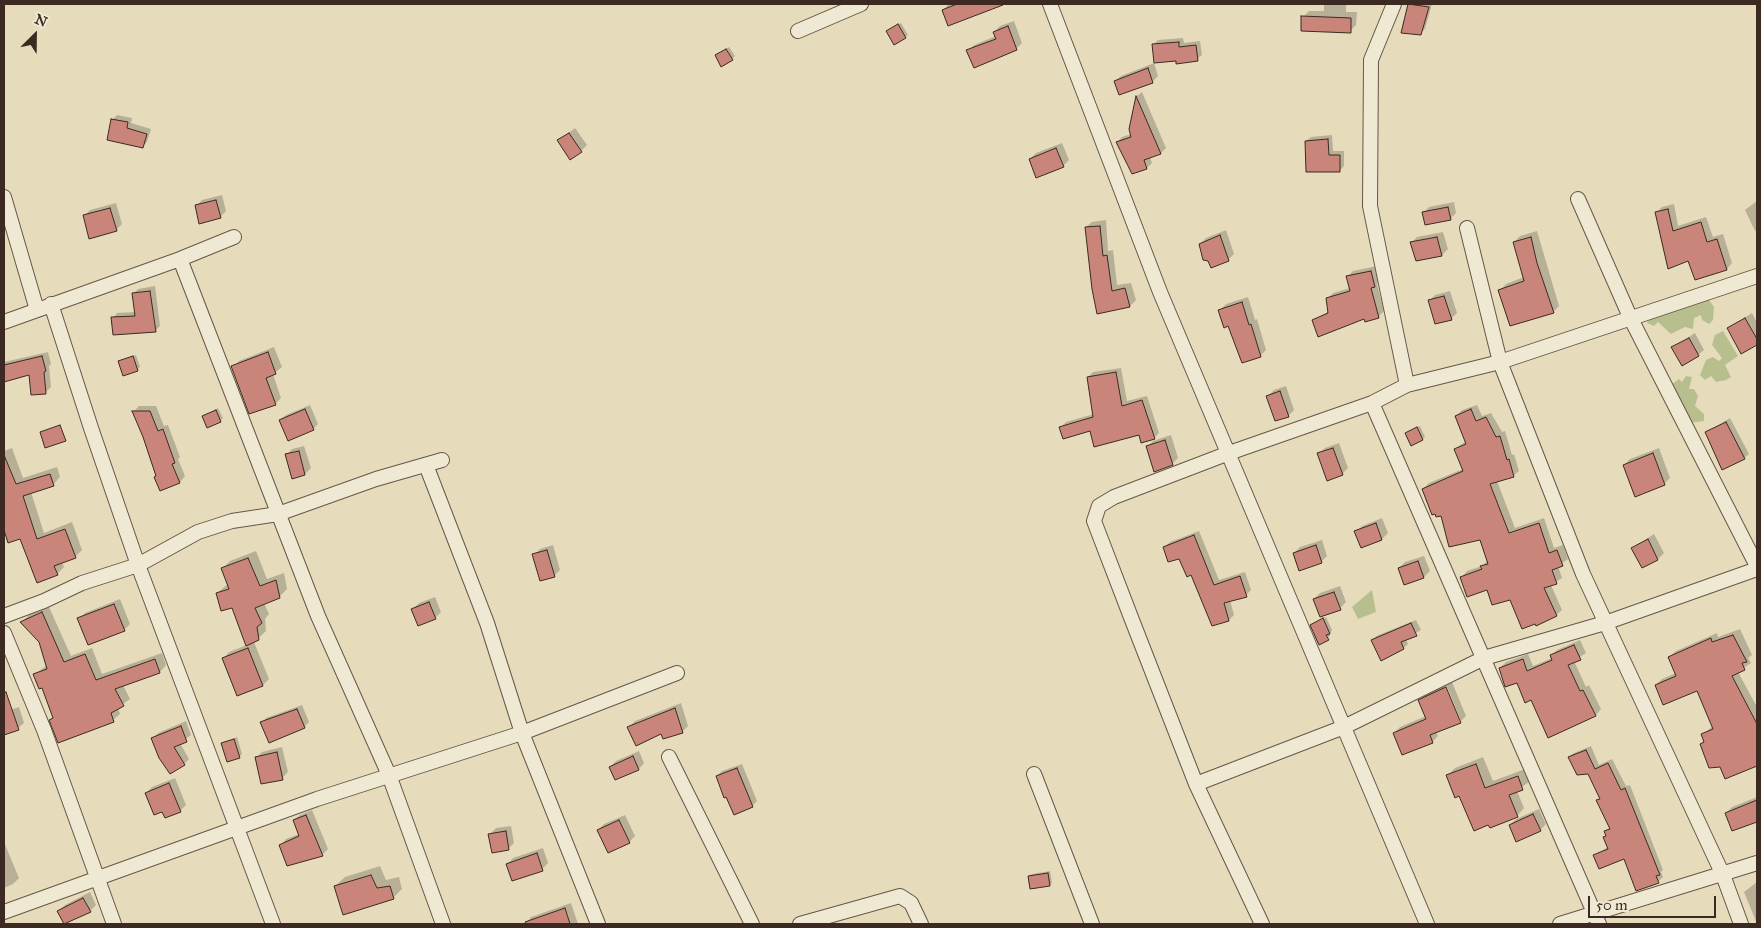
<!DOCTYPE html>
<style>
body{margin:0}
#map{position:relative;width:1761px;height:928px;overflow:hidden;background:#e6dcbc;font-family:"IM FELL Great Primer",serif}
canvas{display:block}
.frame{position:absolute;inset:0;border:5px solid #3b2922;pointer-events:none}
.north{position:absolute;left:10px;top:10px;width:50px;height:50px;-webkit-text-stroke:4px #efe8d3;paint-order:stroke;rotate:23deg;font-size:14px;font-weight:700;line-height:20px;text-align:center;color:#3b2922}
.north::after{content:'';display:block;margin:auto;width:18px;height:22px;background:#3b2922;clip-path:polygon(50% 0,100% 100%,50% 72%,0 100%)}
.scale{position:absolute;left:1588px;top:896px;width:128px;height:22px;box-sizing:border-box;border:2px solid #3b2922;border-top:0;padding-left:6px;font-size:15px;line-height:18px;white-space:nowrap;color:#3b2922;-webkit-text-stroke:4px #efe8d3;paint-order:stroke}
</style>
<div id="map">
<canvas width="1761" height="928"></canvas>
<div class="frame"></div>
<div class="north">N</div>
<div class="scale">50 m</div>
</div>
<script>
const context = document.querySelector('canvas').getContext('2d');
context.lineJoin = 'round';
function fillPath(path, color) {
  context.fillStyle = color;
  context.fill(path, 'evenodd');
}
function toPath(rows) {
  const path = new Path2D();
  for (const r of rows) {
    path.moveTo(r[0], r[1]);
    for (let i = 2; i < r.length; i += 2) path.lineTo(r[i], r[i + 1]);
  }
  return path;
}
function trace(path, color, width, dash) {
  context.strokeStyle = color;
  context.lineWidth = width;
  context.lineCap = dash ? 'butt' : 'round';
  context.setLineDash(dash || []);
  context.stroke(path);
}
const green = toPath([
 [1707,297,1714,307,1713,320,1709,324,1702,320,1701,315,1694,318,1693,329,1685,327,1671,334,1658,322,1654,326,1647,323,1652,313],
 [1723,331,1738,356,1725,365,1731,377,1726,380,1716,382,1711,376,1705,380,1700,375,1706,360,1713,357,1719,361,1722,358,1712,345,1715,335],
 [1686,376,1692,377,1689,389,1694,389,1698,396,1695,406,1704,414,1704,421,1689,423,1671,385,1679,379,1682,382],
 [1372,590,1376,612,1358,619,1352,607]
]);
const shadow = toPath([
 [949,4,984,4,985,7,943,10],
 [1324,4,1346,4,1346,12,1357,12,1356,25,1350,31,1303,17,1309,11,1324,11],
 [1409,4,1432,4,1425,29,1420,33,1403,32],
 [1014,21,1022,43,1016,49,968,51,974,45,996,36,994,32,1000,26],
 [901,23,908,35,905,37,890,29],
 [1183,38,1184,43,1200,41,1202,55,1197,59,1177,60,1154,44,1158,40],
 [729,47,735,56,732,59,719,53],
 [1154,63,1158,76,1152,82,1115,81,1121,76],
 [1142,92,1166,148,1161,153,1150,157,1152,163,1147,168,1133,172,1117,142,1122,137,1131,134,1130,129,1137,96],
 [117,115,132,118,131,123,151,129,147,142,143,146,112,120],
 [575,128,587,145,581,151,558,141],
 [1332,135,1333,151,1344,151,1344,166,1339,171,1306,141,1311,137],
 [1062,143,1069,160,1063,166,1030,159,1036,153],
 [222,195,226,211,220,217,196,206,202,200],
 [1757,201,1757,230,1755,231,1745,210],
 [1454,202,1456,213,1450,219,1423,213,1429,207],
 [116,203,122,224,116,230,84,216,90,210],
 [1674,204,1678,226,1706,217,1713,237,1723,234,1732,263,1727,269,1696,279,1689,259,1656,213,1662,207],
 [1106,220,1108,251,1113,250,1117,285,1131,283,1136,300,1130,306,1098,312,1086,227,1092,222],
 [1226,230,1234,254,1228,260,1200,244,1206,238],
 [1537,231,1559,306,1553,312,1500,290,1506,284,1524,277,1514,242,1520,236],
 [1443,232,1448,249,1442,255,1417,260,1411,243,1417,237],
 [1377,266,1380,280,1377,284,1384,311,1378,317,1314,320,1329,311,1327,299,1333,293,1350,288,1347,277,1353,271],
 [155,286,160,326,155,331,113,318,117,313,135,312,133,294,138,289],
 [1450,291,1457,313,1451,319,1429,301,1435,295],
 [1248,297,1255,320,1257,319,1266,350,1260,356,1229,325,1220,310,1226,304],
 [1752,313,1757,323,1757,343,1742,352,1728,328],
 [1695,333,1704,350,1698,355,1673,347],
 [274,347,282,367,273,374,281,398,275,404,233,367,239,361],
 [48,352,51,364,49,366,51,387,45,393,30,374,4,381,4,362],
 [136,355,140,367,137,370,120,361],
 [1121,368,1127,401,1147,396,1159,433,1154,438,1139,433,1061,427,1066,422,1094,414,1088,377,1093,372],
 [1286,386,1294,410,1288,416,1268,396,1274,390],
 [310,405,318,424,313,429,280,420,286,415],
 [1477,405,1482,416,1491,413,1502,432,1505,431,1512,455,1514,454,1519,471,1513,476,1497,481,1515,528,1544,518,1554,548,1563,545,1568,559,1558,566,1562,578,1551,585,1562,610,1556,615,1462,577,1467,571,1482,566,1487,561,1481,538,1442,514,1423,489,1429,483,1463,469,1455,449,1466,441,1456,416,1462,410],
 [139,406,156,406,164,426,168,425,180,457,178,459,185,476,180,482,161,490,134,411],
 [218,408,223,418,220,421,203,416],
 [1730,418,1749,454,1744,458,1707,432],
 [1420,426,1425,437,1422,439,1407,433],
 [1171,435,1178,458,1172,464,1147,447,1153,441],
 [1339,443,1348,468,1342,474,1319,454,1325,448],
 [304,446,311,468,305,474,286,455,292,449],
 [12,448,23,478,57,467,60,477,53,485,31,492,44,533,72,522,82,550,75,557,62,562,64,567,57,574,21,537,8,541,4,526,4,451],
 [1659,448,1670,478,1664,484,1624,465,1630,459],
 [1382,518,1388,533,1382,539,1361,546,1356,532,1362,526],
 [1199,531,1219,580,1245,572,1251,590,1246,595,1230,600,1234,615,1229,620,1213,624,1192,573,1180,558,1164,547,1170,542],
 [1654,534,1664,553,1658,559,1642,566,1633,548],
 [1322,540,1327,556,1321,562,1294,553,1300,547],
 [553,545,560,570,554,576,534,555,540,549],
 [256,551,267,579,284,573,287,589,279,597,264,603,269,614,265,619,266,631,254,642,269,679,263,685,238,695,224,658,229,652,247,645,233,607,217,593,228,584,222,569,230,561],
 [1424,556,1430,571,1424,577,1405,584,1399,568,1405,562],
 [1340,586,1346,602,1340,608,1314,599,1320,593],
 [435,597,441,612,435,618,413,609,419,603],
 [120,599,130,624,124,630,79,619,85,613],
 [49,607,71,656,92,648,102,674,162,653,166,665,160,672,123,685,130,699,118,708,120,714,113,720,51,720,54,716,43,686,34,675,47,665,40,641,22,622,29,615],
 [1326,617,1332,630,1328,639,1311,625],
 [1416,620,1421,630,1406,639,1408,644,1404,648,1382,659,1372,641,1376,636],
 [1740,629,1752,655,1748,658,1751,663,1738,672,1757,707,1757,769,1756,765,1721,765,1715,768,1701,744,1705,741,1702,735,1713,726,1697,689,1656,685,1662,679,1676,673,1669,657,1676,651,1717,633,1718,637],
 [1580,640,1586,653,1574,661,1586,687,1589,685,1601,709,1596,715,1549,736,1532,698,1518,681,1500,668,1506,662,1528,654,1533,666,1552,658,1551,656,1557,650],
 [1452,682,1466,716,1460,722,1436,732,1438,736,1432,742,1394,733,1400,727,1426,716,1420,700,1426,694,1444,686,1458,721,1461,721,1446,684],
 [681,703,688,726,682,732,662,732,629,727,635,721],
 [302,705,309,722,304,727,262,723,266,718],
 [19,707,24,723,18,728,4,734,4,712],
 [186,721,191,735,180,743,189,759,184,764,153,738,158,733],
 [237,737,242,754,239,757,222,743],
 [1591,746,1599,765,1612,759,1626,786,1630,785,1663,870,1661,872,1663,877,1659,881,1637,890,1625,857,1594,855,1608,847,1604,838,1607,835,1606,832,1610,827,1598,801,1601,798,1588,773,1569,757,1574,753],
 [282,747,288,772,282,778,256,758,262,752],
 [639,751,644,763,639,769,610,767,616,761],
 [1483,757,1493,781,1525,769,1530,781,1517,791,1524,808,1517,816,1460,795,1448,775,1455,768],
 [742,764,757,801,752,806,717,776,722,771],
 [175,778,186,805,180,811,146,793,152,787],
 [1757,797,1757,822,1733,830,1726,813,1732,807],
 [1539,809,1546,824,1540,830,1510,825,1516,819],
 [312,810,328,849,322,855,281,845,286,839,299,834,294,820,300,815],
 [625,815,635,836,629,842,598,830,604,824],
 [511,826,514,843,508,849,490,834,496,828],
 [4,842,19,878,13,884,4,888],
 [543,848,548,863,542,869,507,864,513,858],
 [380,866,386,880,399,877,402,889,393,898,335,886,345,877],
 [1050,871,1052,883,1050,885,1029,876,1032,874],
 [1757,882,1757,924,1744,892],
 [90,892,96,905,90,911,65,924,59,911,65,905],
 [571,903,578,924,526,924,531,917]
]);
const building = toPath([
 [957,4,1002,4,1003,5,948,26,942,10,957,4],
 [1408,4,1429,7,1421,35,1401,33,1408,4],
 [1301,16,1351,18,1351,33,1301,31,1301,16],
 [898,24,906,38,894,45,886,31,898,24],
 [1008,26,1017,50,974,68,966,50,996,39,993,32,1008,26],
 [1179,42,1179,47,1196,45,1198,61,1176,64,1176,61,1154,63,1152,44,1179,42],
 [726,49,733,60,721,67,715,55,726,49],
 [1148,68,1153,83,1119,95,1114,81,1148,68],
 [1136,96,1161,154,1144,160,1147,169,1132,174,1116,142,1131,137,1129,129,1136,96],
 [111,119,128,122,127,128,147,134,143,148,107,140,111,119],
 [569,133,582,152,570,160,557,140,569,133],
 [1328,139,1329,155,1340,155,1340,172,1306,172,1305,141,1328,139],
 [1056,148,1064,167,1036,178,1029,159,1056,148],
 [216,200,221,218,199,224,195,205,216,200],
 [1448,207,1451,220,1425,225,1422,212,1448,207],
 [110,208,117,231,89,239,83,215,110,208],
 [1668,209,1673,231,1701,222,1707,242,1717,239,1727,270,1695,280,1688,261,1668,269,1655,212,1668,209],
 [1100,226,1103,256,1107,255,1112,291,1125,288,1130,307,1097,314,1092,289,1085,227,1100,226],
 [1220,235,1229,261,1211,268,1208,261,1203,260,1199,244,1220,235],
 [1437,237,1442,256,1416,261,1410,242,1437,237],
 [1531,237,1537,263,1554,313,1510,326,1498,290,1524,281,1513,242,1531,237],
 [1371,271,1375,287,1371,288,1379,318,1365,322,1364,319,1318,337,1312,320,1328,313,1326,298,1350,291,1346,276,1371,271],
 [150,291,156,332,113,335,111,317,135,316,132,293,150,291],
 [1444,296,1452,320,1435,324,1428,300,1444,296],
 [1242,302,1249,325,1251,324,1261,357,1242,363,1228,326,1224,328,1218,310,1242,302],
 [1745,318,1757,339,1757,345,1741,354,1727,328,1745,318],
 [1689,338,1699,356,1682,366,1671,347,1689,338],
 [268,352,276,374,266,378,276,405,249,414,231,366,268,352],
 [42,356,46,371,44,372,46,394,31,395,29,375,4,382,4,365,42,356],
 [133,356,138,371,123,376,118,361,133,356],
 [1116,372,1122,406,1142,400,1155,439,1141,443,1139,435,1094,447,1090,431,1063,439,1059,427,1093,417,1087,377,1116,372],
 [1280,391,1289,417,1275,421,1266,396,1280,391],
 [305,409,314,430,288,441,279,420,305,409],
 [1471,409,1476,421,1486,417,1496,437,1500,436,1507,460,1509,459,1514,477,1490,484,1509,533,1539,523,1549,553,1557,550,1563,566,1552,570,1557,584,1544,588,1557,616,1536,626,1535,624,1522,629,1510,600,1492,605,1487,590,1467,597,1460,577,1482,569,1480,566,1488,564,1480,540,1449,547,1441,516,1436,517,1435,514,1432,515,1422,489,1463,471,1454,449,1466,444,1455,416,1471,409],
 [216,410,221,422,207,428,202,416,216,410],
 [132,411,150,411,158,431,163,429,175,463,172,464,180,483,160,491,154,477,156,476,143,437,132,411],
 [1726,422,1745,459,1722,470,1705,432,1726,422],
 [60,425,66,441,45,448,40,432,60,425],
 [1417,427,1423,440,1411,446,1405,433,1417,427],
 [1165,440,1173,465,1154,472,1146,446,1165,440],
 [1333,448,1343,475,1327,481,1317,453,1333,448],
 [299,451,305,475,292,479,285,454,299,451],
 [1653,453,1665,485,1635,497,1623,465,1653,453],
 [4,455,16,484,50,474,54,486,23,496,37,539,65,529,76,558,54,566,58,575,37,583,20,539,8,543,4,530,4,455],
 [1376,523,1382,540,1361,548,1354,531,1376,523],
 [1194,535,1214,585,1240,576,1247,597,1224,603,1229,621,1212,626,1191,575,1187,577,1179,559,1168,562,1163,547,1194,535],
 [1648,539,1658,560,1642,568,1631,548,1648,539],
 [1316,545,1322,563,1299,571,1293,553,1316,545],
 [547,550,555,577,540,581,532,554,547,550],
 [248,558,260,586,276,580,280,598,255,608,262,623,257,627,259,640,246,646,232,608,221,611,216,593,229,589,221,568,248,558],
 [1418,561,1424,578,1404,585,1398,568,1418,561],
 [1334,592,1341,610,1320,617,1313,599,1334,592],
 [429,602,436,619,418,626,411,609,429,602],
 [114,604,125,631,88,645,77,618,114,604],
 [42,612,64,662,85,654,96,680,155,659,160,673,115,689,124,706,111,713,114,722,58,743,49,720,53,718,42,688,39,689,33,674,47,669,39,642,20,622,42,612],
 [1323,618,1330,634,1326,635,1329,640,1319,645,1310,625,1323,618],
 [1411,623,1417,636,1401,642,1404,649,1381,661,1371,640,1411,623],
 [1733,635,1747,662,1742,663,1745,670,1732,676,1757,724,1757,766,1725,779,1720,767,1709,768,1700,744,1704,742,1701,734,1713,729,1697,691,1663,705,1655,685,1676,676,1668,657,1711,638,1712,642,1733,635],
 [1574,645,1581,660,1568,665,1580,691,1583,690,1596,716,1548,738,1531,700,1525,703,1517,683,1505,687,1499,668,1523,659,1527,671,1552,660,1550,655,1574,645],
 [248,648,263,686,237,696,222,658,248,648],
 [1446,687,1461,723,1430,735,1433,743,1402,755,1393,733,1426,719,1418,700,1446,687],
 [6,692,19,730,4,735,4,693,6,692],
 [675,708,683,733,663,739,661,734,636,746,627,727,675,708],
 [297,709,305,728,269,743,260,722,297,709],
 [181,726,187,742,174,747,185,765,170,774,159,758,151,738,181,726],
 [234,739,240,758,227,762,221,743,234,739],
 [1586,750,1595,769,1608,763,1621,790,1625,788,1660,875,1656,876,1659,883,1636,891,1624,859,1599,869,1593,855,1608,849,1603,837,1606,836,1604,831,1610,829,1596,800,1600,799,1588,774,1577,775,1568,757,1586,750],
 [277,752,283,780,261,784,255,757,277,752],
 [633,756,639,770,615,780,609,767,633,756],
 [1476,764,1485,788,1518,776,1523,790,1509,795,1518,817,1490,828,1488,825,1474,831,1459,796,1455,798,1446,775,1476,764],
 [737,768,753,807,734,815,726,797,724,798,716,776,737,768],
 [169,783,181,812,165,818,162,812,154,815,145,793,169,783],
 [1757,800,1757,822,1732,831,1725,813,1757,800],
 [1533,814,1541,831,1516,842,1509,825,1533,814],
 [306,815,323,856,287,866,279,845,299,836,293,820,306,815],
 [619,820,630,843,608,853,597,830,619,820],
 [506,831,509,850,492,853,488,834,506,831],
 [537,853,543,871,512,881,506,864,537,853],
 [1048,873,1050,886,1030,889,1028,876,1048,873],
 [371,875,377,888,390,886,394,899,343,915,334,886,371,875],
 [83,898,91,912,64,924,57,911,83,898],
 [565,908,570,924,526,924,525,922,565,908]
]);
const street = toPath([
 [1050,4,1160,292,1427,924],
 [1394,4,1371,60,1370,206,1407,385],
 [798,31,861,4],
 [4,197,37,310],
 [1578,199,1630,317,1757,566],
 [1467,228,1500,362,1583,574,1723,875,1741,924],
 [180,259,318,616,389,775,443,924],
 [51,304,91,428,138,565,273,924],
 [4,322,180,259,234,237],
 [1372,403,1599,924],
 [426,465,487,623,522,733,598,924],
 [4,616,44,601,82,583,138,565,198,532,232,521,278,514,376,479,442,460],
 [4,633,44,730,114,924],
 [669,757,752,924],
 [1034,774,1092,924],
 [1196,784,1344,727,1484,658,1605,623,1757,569],
 [4,912,317,799,522,733,677,673],
 [800,924,900,896,911,903,921,924],
 [1262,924,1196,784,1132,620,1094,521,1099,506,1114,497,1229,453,1372,403,1407,385,1500,362,1757,276],
 [1560,924,1757,863]
]);
fillPath(green, '#b8bf8e');
fillPath(shadow, '#0003');
fillPath(building, '#ca857b');
trace(building, '#3b2922', 1);
trace(street, '#665648', 16);
trace(street, '#efe8d3', 14);
</script>
